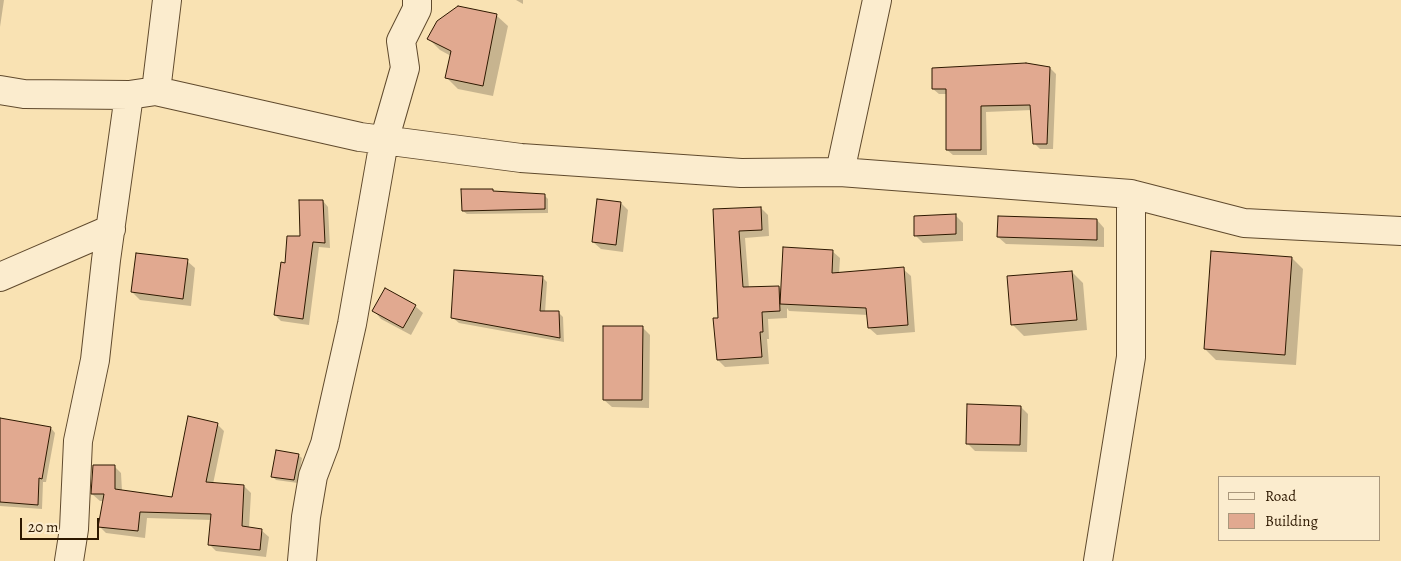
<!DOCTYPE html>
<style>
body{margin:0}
#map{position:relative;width:1401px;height:561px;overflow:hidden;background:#f9e2b3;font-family:Alegreya,serif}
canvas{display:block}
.legend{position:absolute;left:1218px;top:476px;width:162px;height:65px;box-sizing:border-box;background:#fbecce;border:1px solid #a9977c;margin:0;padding:6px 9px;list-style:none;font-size:15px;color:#2d1800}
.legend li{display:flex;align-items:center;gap:10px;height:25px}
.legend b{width:25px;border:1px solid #a9977c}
.scale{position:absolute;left:20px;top:518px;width:79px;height:22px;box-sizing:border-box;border:2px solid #2d1800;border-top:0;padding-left:6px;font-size:15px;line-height:18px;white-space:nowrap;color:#2d1800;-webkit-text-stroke:4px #fbecce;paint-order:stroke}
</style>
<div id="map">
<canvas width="1401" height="561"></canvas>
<ul class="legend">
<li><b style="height:6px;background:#fbecce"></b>Road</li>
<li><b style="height:14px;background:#e1a990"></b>Building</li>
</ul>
<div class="scale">20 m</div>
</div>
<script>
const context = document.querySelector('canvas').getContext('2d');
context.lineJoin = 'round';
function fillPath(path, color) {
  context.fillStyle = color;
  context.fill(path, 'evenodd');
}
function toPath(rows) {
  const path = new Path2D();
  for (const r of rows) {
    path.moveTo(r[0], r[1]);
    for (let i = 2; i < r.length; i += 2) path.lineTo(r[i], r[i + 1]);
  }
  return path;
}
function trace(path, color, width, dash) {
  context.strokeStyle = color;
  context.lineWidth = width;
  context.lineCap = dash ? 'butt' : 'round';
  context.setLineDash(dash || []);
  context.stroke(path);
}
const shadow = toPath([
 [0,0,4,0,0,27],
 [516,0,523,0,523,4],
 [497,16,508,26,493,96,458,89,447,78,451,56,440,50,429,39],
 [1050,68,1056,74,1053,149,1040,149,1034,143,1032,110,986,112,987,155,953,155,947,150,947,94,939,94,933,89],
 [492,190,494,192,544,195,548,199,548,213,467,214,463,211],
 [323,201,328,207,330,248,319,247,309,325,281,321,275,315,286,264],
 [621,203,628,210,623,252,601,249,593,242],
 [761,208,768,215,769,236,745,238,749,288,779,287,782,290,832,251,840,258,839,274,903,269,911,276,915,332,877,335,869,328,868,315,789,311,787,308,787,318,768,319,769,339,767,339,769,364,725,367,718,360,719,319,714,210],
 [955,215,963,223,963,241,923,243,916,236],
 [1097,220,1104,228,1104,247,1006,244,998,237],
 [1292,258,1303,269,1296,365,1216,360,1205,349],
 [187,261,195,268,191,306,140,300,132,292],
 [1072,272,1083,283,1087,330,1024,336,1013,325],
 [542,277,547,282,545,313,558,312,563,317,564,342,459,323,452,317],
 [415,306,423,313,411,335,381,319,374,311],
 [642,327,650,335,649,408,612,407,604,400],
 [1021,407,1028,414,1027,452,975,451,967,443],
 [0,420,51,428,55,433,46,482,43,482,42,509,0,506],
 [217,424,224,431,213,484,244,486,251,493,249,528,261,530,269,537,266,557,216,551,209,544,211,520,147,518,145,538,106,533,99,526,104,501,100,501,92,494,114,466,121,473,122,491,173,498],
 [298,455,302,458,298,483,276,480,272,476]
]);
const building = toPath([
 [458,6,497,14,483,86,445,78,451,51,427,39,437,21,458,6],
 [1026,63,1050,67,1047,144,1033,144,1030,105,981,106,981,150,946,150,946,89,932,89,932,68,1026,63],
 [461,189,493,189,493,191,545,194,545,209,462,211,461,189],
 [597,199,621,202,616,245,592,242,597,199],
 [299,200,323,200,325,243,313,242,303,319,274,315,281,262,285,263,287,236,300,236,299,200],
 [761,207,762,230,739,231,743,287,779,286,780,311,762,312,763,332,760,332,762,357,717,360,713,318,718,318,713,209,761,207],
 [956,214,956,234,914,236,914,216,956,214],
 [998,216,1097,219,1097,240,997,237,998,216],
 [783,247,833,250,832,273,904,267,908,325,868,328,866,308,780,304,783,247],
 [1211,251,1292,257,1285,355,1204,349,1211,251],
 [136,253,188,259,183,299,131,292,136,253],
 [454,270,543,276,540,311,559,311,560,338,451,318,454,270],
 [1072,271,1077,320,1011,325,1007,276,1072,271],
 [385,288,416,305,403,328,372,311,385,288],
 [603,326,643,326,642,400,603,400,603,326],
 [967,404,1021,406,1020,445,966,444,967,404],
 [188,416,218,423,206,482,244,485,242,526,262,529,260,550,208,545,211,514,140,512,138,531,98,527,104,494,91,494,93,465,115,465,115,489,172,497,188,416],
 [0,418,51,427,42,479,39,478,38,505,0,502,0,418],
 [276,450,299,454,294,480,271,477,276,450]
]);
const minor = toPath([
 [0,90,24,94,129,95,156,91,360,137,521,158,741,173,840,172,1131,194,1244,223,1401,231],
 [156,91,167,0],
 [840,172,877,0],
 [0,277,111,229],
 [69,561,74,529,78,441,95,360,106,260,129,95],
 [302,561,306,517,313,476,325,444,352,324,384,141,405,68,401,41,417,9,417,0],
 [1098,561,1131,357,1131,194]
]);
fillPath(shadow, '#0003');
fillPath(building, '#e1a990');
trace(building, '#2d1800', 1);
trace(minor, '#604a2d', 30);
trace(minor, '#fbecce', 28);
</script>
